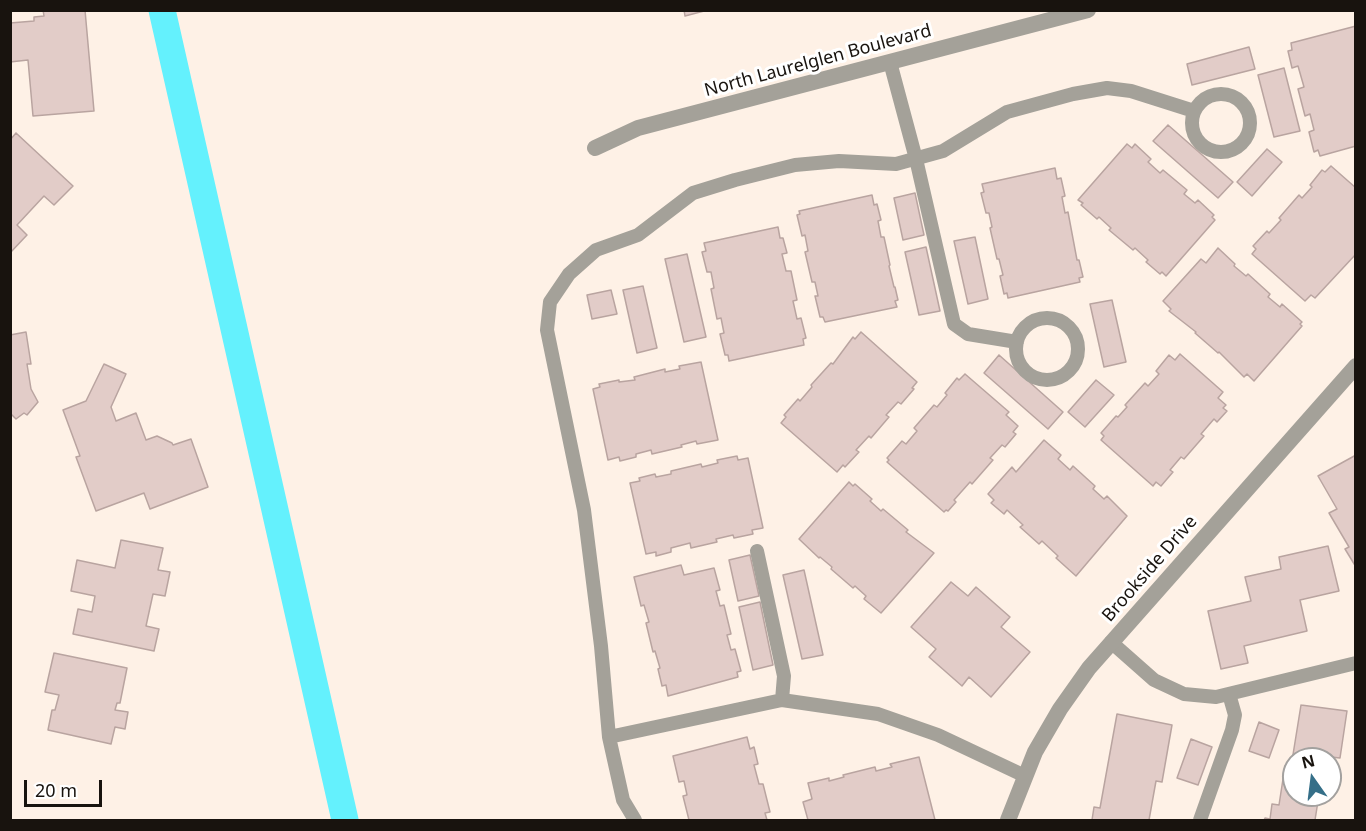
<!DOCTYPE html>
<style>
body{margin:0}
#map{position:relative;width:1366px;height:831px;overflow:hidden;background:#fef1e6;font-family:"Noto Sans",sans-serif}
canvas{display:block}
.frame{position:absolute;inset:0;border:12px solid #18130e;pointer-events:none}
.north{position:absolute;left:1282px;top:747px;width:60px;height:60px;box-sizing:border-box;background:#fff;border:2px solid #a3a19f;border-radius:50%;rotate:346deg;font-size:16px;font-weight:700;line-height:24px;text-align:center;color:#18130e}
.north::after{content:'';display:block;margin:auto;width:21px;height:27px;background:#356f88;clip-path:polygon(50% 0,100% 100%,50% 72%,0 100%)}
.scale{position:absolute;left:24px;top:780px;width:78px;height:27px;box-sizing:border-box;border:3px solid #18130e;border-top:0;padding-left:8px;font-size:18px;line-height:21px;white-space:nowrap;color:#18130e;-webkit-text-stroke:4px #fff;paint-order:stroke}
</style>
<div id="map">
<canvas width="1366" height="831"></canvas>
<div class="frame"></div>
<div class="north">N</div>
<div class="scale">20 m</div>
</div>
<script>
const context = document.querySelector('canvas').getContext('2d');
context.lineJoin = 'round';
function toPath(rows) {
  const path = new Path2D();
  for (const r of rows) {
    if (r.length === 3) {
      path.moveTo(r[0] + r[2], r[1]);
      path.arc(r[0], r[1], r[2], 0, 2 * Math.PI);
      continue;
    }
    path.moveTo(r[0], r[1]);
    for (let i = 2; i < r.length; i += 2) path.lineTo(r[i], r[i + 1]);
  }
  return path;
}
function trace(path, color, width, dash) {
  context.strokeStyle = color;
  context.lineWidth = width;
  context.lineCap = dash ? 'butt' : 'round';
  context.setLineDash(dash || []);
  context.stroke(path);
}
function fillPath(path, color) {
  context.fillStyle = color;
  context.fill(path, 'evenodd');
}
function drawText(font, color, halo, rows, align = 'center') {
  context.font = font + ' "Noto Sans",sans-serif';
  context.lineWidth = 6;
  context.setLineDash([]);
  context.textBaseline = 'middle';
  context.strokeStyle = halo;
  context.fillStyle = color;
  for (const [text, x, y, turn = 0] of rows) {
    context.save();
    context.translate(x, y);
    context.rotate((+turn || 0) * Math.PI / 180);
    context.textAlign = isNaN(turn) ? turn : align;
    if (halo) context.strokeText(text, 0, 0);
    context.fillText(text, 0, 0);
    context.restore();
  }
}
const canal = toPath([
 [162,10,345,820]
]);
const building = toPath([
 [43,10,85,10,94,111,33,116,28,60,10,62,10,23,34,21,34,17,44,16,43,10],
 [684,10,708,10,685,16,684,10],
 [1356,26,1356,146,1320,156,1318,150,1314,152,1309,132,1314,130,1310,114,1305,116,1298,89,1304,87,1298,66,1292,68,1288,51,1292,50,1291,43,1356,26],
 [1249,47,1255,69,1192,85,1187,64,1249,47],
 [1284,68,1300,131,1274,137,1258,75,1284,68],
 [1168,125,1233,182,1218,198,1153,141,1168,125],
 [16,133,73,186,54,205,44,196,17,225,27,235,10,253,10,140,16,133],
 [1127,144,1132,148,1135,144,1151,159,1148,162,1160,173,1163,170,1187,190,1184,194,1195,203,1198,200,1214,215,1212,217,1215,220,1166,276,1162,272,1160,274,1146,262,1148,260,1135,248,1133,250,1109,230,1111,228,1099,217,1097,219,1081,205,1083,203,1078,200,1127,144],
 [1267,149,1282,162,1252,196,1237,182,1267,149],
 [1331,166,1356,188,1356,254,1315,298,1311,295,1305,301,1252,254,1256,249,1253,246,1267,231,1269,233,1281,220,1279,218,1299,195,1302,198,1312,187,1310,185,1322,170,1325,172,1331,166],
 [1055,168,1057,179,1061,178,1065,196,1062,197,1065,213,1068,212,1077,260,1079,260,1083,277,1079,278,1080,282,1008,298,1007,293,1004,294,1000,276,1003,275,999,259,997,259,990,228,992,227,989,213,986,213,981,193,984,192,982,184,1055,168],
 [915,193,924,235,903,240,894,198,915,193],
 [872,195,874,205,877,204,881,220,878,221,881,237,884,237,890,265,889,266,894,287,895,287,898,300,895,301,897,307,825,322,823,317,820,317,815,296,818,296,815,282,812,282,805,252,808,251,805,235,802,236,797,215,800,214,799,211,872,195],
 [778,227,780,238,783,238,787,253,782,254,786,271,791,271,797,300,793,301,797,319,801,318,806,338,803,339,804,345,729,361,728,355,725,355,720,334,724,333,721,318,717,319,711,289,714,288,711,272,707,272,702,252,706,251,704,243,778,227],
 [975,237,988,299,968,304,954,241,975,237],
 [926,247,940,311,919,315,905,252,926,247],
 [1218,248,1235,264,1234,266,1246,276,1248,274,1270,294,1268,297,1280,307,1282,304,1302,322,1300,324,1302,326,1254,381,1247,374,1244,377,1219,352,1218,353,1195,333,1196,332,1169,311,1171,309,1163,301,1201,259,1206,263,1218,248],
 [687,254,706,337,684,342,665,259,687,254],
 [643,286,657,348,637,353,623,290,643,286],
 [611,290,617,314,592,319,587,295,611,290],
 [1112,300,1126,362,1104,367,1090,304,1112,300],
 [26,332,31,364,27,364,31,389,38,402,27,415,24,413,16,419,10,413,10,335,26,332],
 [861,332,917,382,912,388,914,389,901,404,898,402,886,415,889,417,871,438,869,436,856,450,859,452,845,467,843,465,837,472,781,423,786,417,784,415,798,399,800,401,812,387,811,385,831,363,833,364,853,337,855,339,861,332],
 [1180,354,1223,392,1218,398,1226,405,1223,408,1227,411,1217,422,1214,419,1201,434,1204,436,1184,459,1181,457,1170,470,1173,472,1161,486,1156,482,1153,486,1101,440,1104,436,1101,433,1116,416,1118,417,1127,407,1125,405,1145,383,1148,386,1159,374,1156,371,1169,355,1175,360,1180,354],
 [999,355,1063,412,1048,429,984,373,999,355],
 [701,362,718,440,697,444,696,441,681,445,682,447,652,454,651,450,636,454,636,457,620,461,619,457,608,460,593,389,600,387,599,384,619,380,619,382,635,380,634,377,665,369,665,372,680,369,679,366,701,362],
 [104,364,126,374,111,407,116,421,136,413,146,440,157,436,172,443,173,445,191,439,208,487,150,509,144,493,96,511,76,457,80,456,63,410,86,401,104,364],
 [965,374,1009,412,1006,415,1018,426,1013,432,1016,434,1005,447,1002,445,990,458,993,460,972,484,970,482,954,500,956,502,948,511,946,510,944,512,887,462,889,460,887,458,902,441,906,444,917,431,914,428,934,405,937,407,947,395,945,393,957,378,959,380,965,374],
 [1096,380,1114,395,1085,427,1068,412,1096,380],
 [1044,440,1061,455,1058,459,1070,470,1073,466,1095,486,1093,489,1104,499,1107,496,1127,516,1076,576,1056,558,1058,556,1042,541,1039,544,1020,527,1023,525,1007,510,1004,514,991,503,994,500,988,494,1012,467,1016,472,1044,440],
 [1356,455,1356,567,1345,549,1349,547,1329,513,1337,509,1318,476,1356,455],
 [737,456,738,460,748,458,763,528,752,530,753,534,734,538,733,535,716,539,717,542,691,548,690,543,671,548,671,552,656,556,656,552,646,554,630,483,640,481,639,478,655,474,656,477,671,474,671,471,701,464,702,467,718,463,717,460,737,456],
 [849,482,853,486,855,484,872,499,870,501,881,511,883,509,908,530,906,532,934,553,881,613,864,599,866,596,855,586,853,588,831,569,832,567,820,557,819,558,799,539,849,482],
 [121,540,163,548,158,570,170,572,165,596,153,594,146,626,159,629,154,651,73,634,78,609,92,612,95,596,71,591,77,560,115,568,121,540],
 [1328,546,1339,591,1300,600,1307,631,1244,646,1248,663,1221,669,1208,611,1251,601,1245,577,1281,569,1279,557,1328,546],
 [750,555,759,596,738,601,729,560,750,555],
 [681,565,684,575,714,568,720,590,716,591,720,606,724,605,731,634,727,635,731,650,735,649,741,671,737,672,738,677,668,696,666,685,662,686,658,669,660,668,655,651,653,652,646,623,649,622,644,605,641,606,634,577,681,565],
 [804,570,823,655,802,659,783,575,804,570],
 [951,582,968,596,976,587,1010,617,1001,627,1030,652,991,697,969,677,962,686,929,657,936,649,911,627,951,582],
 [760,602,773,665,753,670,739,607,760,602],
 [54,653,127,668,120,703,117,703,115,710,128,712,125,729,115,727,111,744,48,730,52,710,55,710,59,695,45,692,54,653],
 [1301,705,1347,711,1340,758,1331,757,1330,767,1330,759,1294,759,1294,795,1319,795,1315,820,1264,820,1265,818,1270,819,1272,804,1279,805,1285,766,1291,767,1301,705],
 [1117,714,1172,725,1162,782,1156,781,1149,820,1092,820,1094,807,1100,808,1117,714],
 [1259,722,1279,730,1269,758,1249,751,1259,722],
 [747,737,750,749,754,747,758,764,754,765,759,784,763,784,770,812,765,813,767,820,689,820,683,796,687,795,684,781,679,782,673,756,747,737],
 [1191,739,1212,747,1198,785,1177,778,1191,739],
 [919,757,935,820,808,820,803,802,812,799,808,783,829,778,829,781,844,777,843,775,875,767,876,771,892,767,890,764,919,757]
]);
const service = toPath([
 [890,62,916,159,954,324,968,334,1017,342],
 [1221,123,29],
 [1047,349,31],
 [757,551,784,676,782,700],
 [1111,642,1154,680,1184,694,1216,697,1356,663],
 [609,737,782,700,878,714,938,735,1025,776],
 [635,820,623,800,609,737,601,646,584,510,547,330,550,302,569,274,596,250,638,235,693,193,735,180,795,165,839,161,896,164,943,151,1007,112,1073,94,1107,88,1131,91,1194,111],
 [1200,820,1232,730,1235,715,1229,694]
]);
const minor = toPath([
 [595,148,638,128,1088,10],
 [1008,820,1035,752,1060,709,1089,668,1356,366]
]);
const streetNames = [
 ["North Laurelglen Boulevard",818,61,-15],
 ["Brookside Drive",1150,569,-49]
];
trace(canal, '#64f1fd', 27);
fillPath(building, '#e2ccc8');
trace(building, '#b9a4a0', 1.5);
trace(service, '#a4a199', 14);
trace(minor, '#a4a199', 16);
drawText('18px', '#18130e', '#fff', streetNames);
</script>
